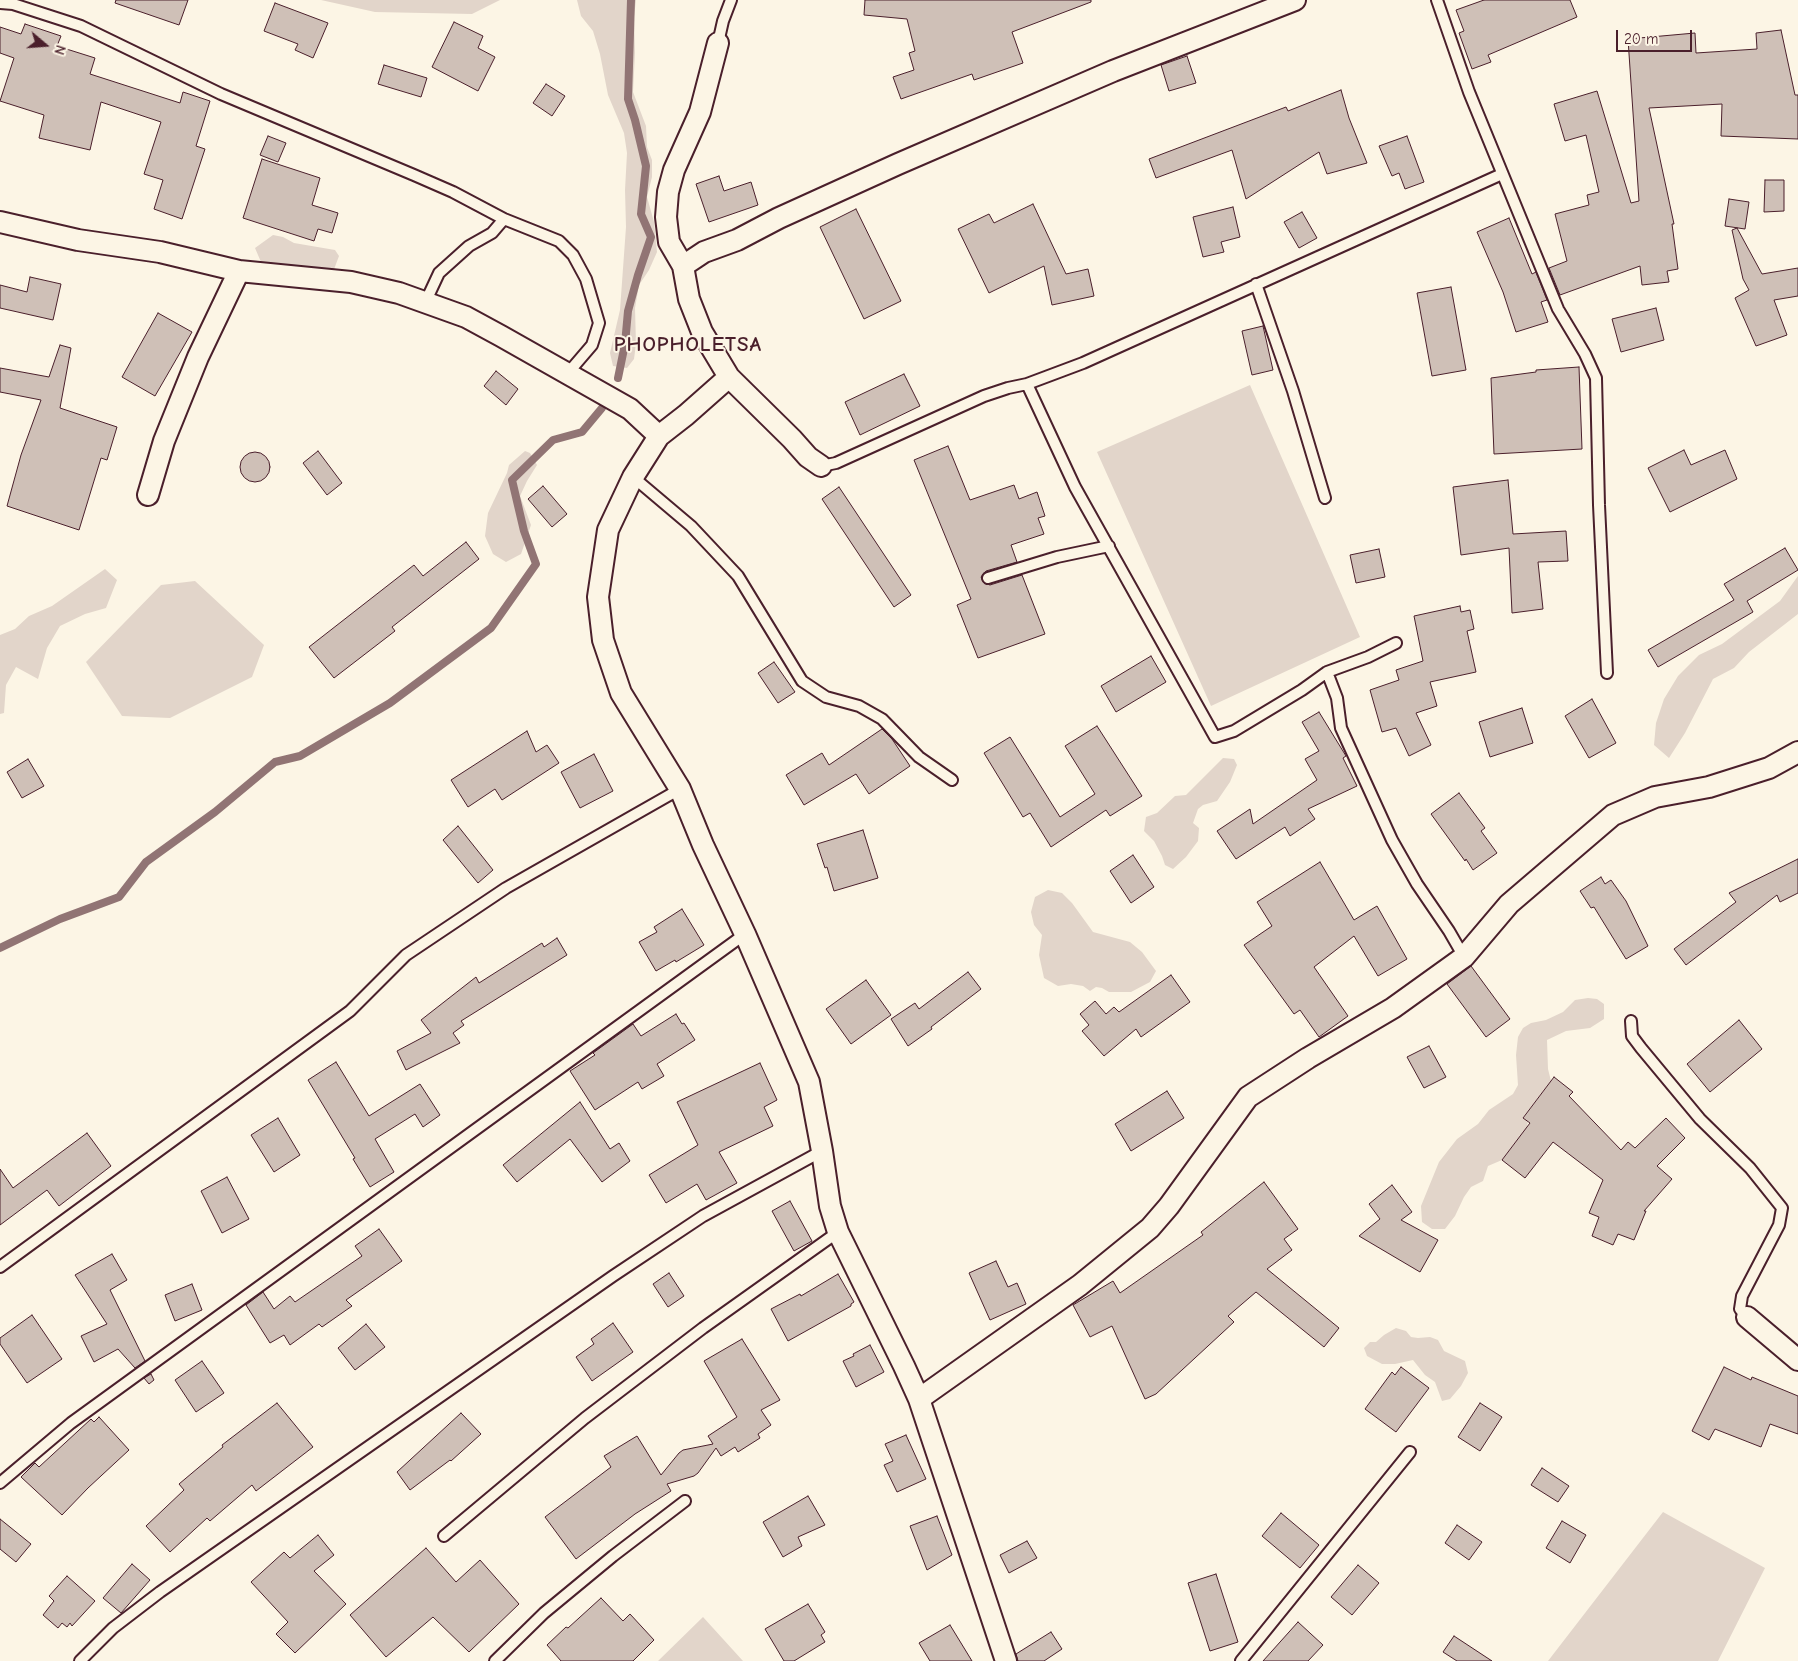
<!DOCTYPE html>
<style>
body{margin:0}
#map{position:relative;width:1798px;height:1661px;overflow:hidden;background:#fcf5e5;font-family:"Comic Neue",sans-serif}
canvas{display:block}
.north{position:absolute;left:20px;top:20px;width:50px;height:50px;-webkit-text-stroke:4px #fcf5e5;paint-order:stroke;rotate:108deg;font-size:14px;font-weight:700;line-height:20px;text-align:center;color:#4a1f2b}
.north::after{content:'';display:block;margin:auto;width:18px;height:22px;background:#4a1f2b;clip-path:polygon(50% 0,100% 100%,50% 72%,0 100%)}
.scale{position:absolute;left:1616px;top:30px;width:76px;height:22px;box-sizing:border-box;border:2px solid #4a1f2b;border-top:0;padding-left:6px;font-size:15px;line-height:18px;white-space:nowrap;color:#4a1f2b;-webkit-text-stroke:4px #fcf5e5;paint-order:stroke}
</style>
<div id="map">
<canvas width="1798" height="1661"></canvas>
<div class="north">N</div>
<div class="scale">20 m</div>
</div>
<script>
const context = document.querySelector('canvas').getContext('2d');
context.lineJoin = 'round';
function fillPath(path, color) {
  context.fillStyle = color;
  context.fill(path, 'evenodd');
}
function toPath(rows) {
  const path = new Path2D();
  for (const r of rows) {
    if (r.length === 3) {
      path.moveTo(r[0] + r[2], r[1]);
      path.arc(r[0], r[1], r[2], 0, 2 * Math.PI);
      continue;
    }
    path.moveTo(r[0], r[1]);
    for (let i = 2; i < r.length; i += 2) path.lineTo(r[i], r[i + 1]);
  }
  return path;
}
function trace(path, color, width, dash) {
  context.strokeStyle = color;
  context.lineWidth = width;
  context.lineCap = dash ? 'butt' : 'round';
  context.setLineDash(dash || []);
  context.stroke(path);
}
function drawText(font, color, halo, rows, align = 'center') {
  context.font = font + ' "Comic Neue",sans-serif';
  context.lineWidth = 4;
  context.setLineDash([]);
  context.textBaseline = 'middle';
  context.strokeStyle = halo;
  context.fillStyle = color;
  for (const [text, x, y, turn = 0] of rows) {
    context.save();
    context.translate(x, y);
    context.rotate((+turn || 0) * Math.PI / 180);
    context.textAlign = isNaN(turn) ? turn : align;
    if (halo) context.strokeText(text, 0, 0);
    context.fillText(text, 0, 0);
    context.restore();
  }
}
const green = toPath([
 [321,0,500,0,472,14,375,12],
 [577,0,636,0,634,17,635,53,633,92,646,126,647,147,652,160,652,177,647,197,654,222,657,252,649,270,639,285,635,308,636,344,634,359,627,368,613,366,610,353,620,310,626,227,625,190,627,153,624,133,608,95,600,54,593,31,581,16],
 [273,235,283,237,294,243,335,250,339,256,333,272,272,268,261,262,255,248],
 [1250,385,1360,637,1211,706,1097,452],
 [525,451,530,453,537,465,527,481,520,496,531,525,521,554,506,562,493,554,485,536,488,513,507,473,509,465],
 [105,569,117,580,106,608,85,614,60,626,47,648,38,679,16,667,6,685,4,713,0,714,0,635,15,629,29,616,52,606],
 [1798,576,1798,614,1749,652,1734,668,1713,679,1685,733,1669,758,1654,745,1656,723,1664,699,1678,676,1699,655,1722,644,1780,601],
 [195,581,264,645,252,677,170,718,122,716,86,662,161,585],
 [1223,758,1234,759,1237,765,1230,782,1217,801,1203,805,1198,809,1193,823,1199,828,1198,841,1186,857,1173,869,1165,865,1162,856,1154,841,1144,831,1146,817,1157,813,1175,796,1186,795],
 [1048,890,1062,893,1072,903,1093,932,1130,942,1142,952,1156,971,1150,982,1131,992,1109,992,1102,988,1096,987,1090,991,1083,986,1071,984,1058,986,1044,978,1039,955,1042,935,1034,925,1031,912,1035,897],
 [1588,998,1597,999,1604,1004,1604,1019,1590,1028,1566,1031,1547,1040,1548,1069,1551,1081,1523,1117,1528,1121,1525,1136,1514,1144,1502,1160,1488,1166,1483,1181,1471,1187,1464,1197,1455,1216,1445,1229,1432,1229,1422,1222,1421,1206,1439,1162,1457,1139,1478,1124,1489,1110,1513,1094,1518,1085,1516,1055,1518,1037,1523,1028,1531,1023,1546,1020,1563,1012,1575,1000],
 [1396,1328,1406,1331,1411,1337,1418,1338,1430,1337,1438,1340,1444,1351,1465,1361,1468,1373,1461,1386,1450,1399,1442,1401,1435,1382,1425,1375,1413,1360,1395,1364,1382,1364,1367,1356,1364,1348,1370,1342,1376,1342,1384,1335],
 [1663,1512,1765,1568,1718,1661,1548,1661],
 [703,1617,743,1661,658,1661]
]);
const stream = toPath([
 [618,378,625,344,628,311,638,275,651,237,641,214,646,166,635,120,628,99,631,0],
 [0,948,60,919,119,897,146,862,215,812,275,762,300,756,390,703,491,628,536,564,524,531,512,480,553,440,582,432,602,408]
]);
const building = toPath([
 [116,0,188,0,179,25,115,3,116,0],
 [865,0,1091,0,1091,2,1012,32,1023,63,974,80,972,74,901,99,893,77,914,70,909,53,915,51,907,19,864,15,865,0],
 [1484,0,1570,0,1577,17,1488,55,1491,62,1472,69,1459,33,1464,31,1456,10,1484,0],
 [275,3,328,23,313,58,295,50,298,44,264,31,275,3],
 [454,22,483,36,478,48,495,57,478,91,432,67,454,22],
 [25,24,61,36,57,46,95,58,90,74,180,103,183,92,210,101,196,146,205,149,182,219,154,209,163,180,144,174,161,122,101,102,90,150,39,138,44,115,0,101,14,58,0,53,0,27,21,34,25,24],
 [1781,30,1795,95,1798,95,1798,139,1721,136,1722,104,1649,108,1674,224,1672,224,1678,269,1667,271,1669,282,1642,285,1640,266,1560,295,1549,268,1567,261,1555,214,1589,205,1587,195,1599,192,1586,135,1565,141,1554,104,1597,91,1631,203,1639,201,1628,39,1695,33,1696,53,1757,49,1756,33,1781,30],
 [1187,56,1196,83,1169,91,1161,65,1187,56],
 [384,65,427,78,421,97,378,84,384,65],
 [546,84,565,96,552,116,533,103,546,84],
 [1341,90,1349,118,1367,163,1327,174,1319,152,1246,199,1232,150,1156,178,1149,159,1286,107,1288,111,1341,90],
 [268,136,286,143,278,162,260,155,268,136],
 [1407,136,1424,182,1405,189,1399,173,1392,176,1379,146,1407,136],
 [262,159,320,178,312,205,338,213,332,233,318,229,314,241,243,218,262,159],
 [719,176,724,191,751,182,758,205,709,222,696,184,719,176],
 [1765,180,1784,180,1784,211,1764,212,1765,180],
 [1729,199,1749,202,1745,229,1725,226,1729,199],
 [1033,204,1066,274,1088,269,1094,296,1052,305,1044,266,989,293,958,229,989,214,994,223,1033,204],
 [1233,207,1240,237,1221,242,1224,252,1203,257,1193,217,1233,207],
 [856,209,901,301,864,319,820,227,856,209],
 [1302,212,1317,238,1299,248,1284,222,1302,212],
 [1509,218,1532,274,1536,272,1547,300,1541,302,1548,322,1516,332,1503,292,1477,232,1509,218],
 [1737,228,1762,274,1798,268,1798,296,1774,300,1787,335,1756,346,1735,298,1749,290,1743,279,1732,230,1737,228],
 [30,277,61,284,53,320,0,308,0,285,27,292,30,277],
 [1451,287,1466,370,1432,376,1417,293,1451,287],
 [1656,308,1664,340,1621,352,1612,319,1656,308],
 [158,313,192,332,155,396,122,377,158,313],
 [1263,326,1273,370,1252,375,1242,331,1263,326],
 [60,345,71,348,60,408,117,427,107,460,101,458,79,530,7,506,21,455,41,400,0,392,0,368,49,377,60,345],
 [1579,367,1582,449,1494,454,1491,378,1536,372,1536,370,1579,367],
 [496,371,518,389,506,405,484,386,496,371],
 [904,374,920,406,860,435,845,402,904,374],
 [948,446,970,500,1014,485,1019,499,1037,492,1045,516,1038,518,1044,534,1011,545,1017,562,986,571,981,577,984,583,990,585,1022,575,1045,634,978,658,957,605,971,599,914,460,948,446],
 [1684,450,1691,465,1725,450,1737,479,1670,512,1648,468,1684,450],
 [318,451,342,483,327,495,303,463,318,451],
 [255,467,15],
 [1508,480,1513,534,1566,531,1568,561,1538,562,1543,609,1512,613,1509,548,1461,555,1453,487,1508,480],
 [543,486,567,514,552,527,528,499,543,486],
 [839,487,911,595,894,607,822,499,839,487],
 [466,542,479,559,392,627,395,631,334,678,309,647,414,565,423,576,466,542],
 [1785,548,1798,570,1747,601,1753,612,1658,667,1648,650,1734,600,1724,584,1785,548],
 [1379,549,1385,577,1356,583,1350,555,1379,549],
 [1460,606,1461,612,1470,610,1474,629,1467,631,1476,672,1430,682,1437,706,1416,713,1431,745,1409,756,1396,728,1382,732,1370,690,1399,680,1396,670,1423,661,1414,616,1460,606],
 [1151,656,1166,682,1116,712,1101,686,1151,656],
 [774,662,795,692,778,703,758,673,774,662],
 [1592,699,1616,743,1589,758,1565,716,1592,699],
 [1522,708,1533,743,1490,757,1479,722,1522,708],
 [1319,712,1346,756,1343,758,1357,786,1308,809,1315,819,1290,836,1285,827,1236,859,1217,831,1250,809,1253,824,1317,780,1305,759,1319,751,1302,722,1319,712],
 [1097,726,1142,796,1110,816,1106,810,1051,847,1030,813,1023,817,984,753,1010,737,1060,817,1095,794,1065,746,1097,726],
 [882,729,892,739,910,766,869,794,856,774,804,805,786,775,822,753,829,765,882,729],
 [527,731,536,752,547,745,559,763,502,800,495,789,468,807,451,780,527,731],
 [594,754,613,791,580,808,561,772,594,754],
 [28,759,44,786,22,798,7,772,28,759],
 [1459,793,1485,828,1481,831,1497,853,1473,870,1466,859,1465,861,1431,814,1459,793],
 [458,826,493,870,478,883,443,840,458,826],
 [863,830,878,878,834,891,827,867,825,868,817,844,863,830],
 [1133,855,1154,887,1131,903,1110,871,1133,855],
 [1798,859,1798,893,1780,902,1777,895,1686,965,1674,949,1736,902,1729,893,1798,859],
 [1320,862,1354,920,1377,906,1407,959,1378,976,1354,936,1314,967,1348,1016,1319,1037,1300,1010,1294,1014,1244,945,1272,926,1257,902,1320,862],
 [1601,877,1605,884,1611,880,1626,901,1648,946,1626,959,1594,907,1591,908,1580,891,1601,877],
 [682,909,704,945,676,962,675,960,656,971,639,942,657,932,654,927,682,909],
 [557,938,567,955,461,1021,464,1025,453,1033,460,1043,406,1070,397,1051,431,1033,421,1020,476,977,479,983,542,943,544,947,557,938],
 [1471,966,1510,1019,1486,1037,1447,984,1471,966],
 [968,972,981,989,931,1027,932,1029,908,1046,891,1019,915,1003,919,1009,968,972],
 [1171,975,1190,1002,1141,1037,1136,1029,1104,1056,1082,1031,1089,1025,1080,1014,1095,1001,1106,1014,1114,1007,1119,1012,1171,975],
 [866,980,891,1015,851,1044,826,1009,866,980],
 [676,1014,682,1024,684,1023,695,1040,657,1064,664,1076,642,1089,638,1082,595,1110,570,1071,595,1055,593,1053,633,1024,641,1036,676,1014],
 [1739,1020,1762,1049,1710,1092,1687,1064,1739,1020],
 [1429,1046,1446,1077,1424,1088,1407,1057,1429,1046],
 [336,1062,369,1116,420,1084,440,1115,423,1127,415,1114,375,1139,394,1172,370,1187,353,1159,355,1158,308,1080,336,1062],
 [760,1063,777,1100,764,1107,773,1126,719,1152,737,1183,706,1200,697,1184,666,1203,649,1175,698,1145,677,1102,760,1063],
 [1554,1077,1573,1092,1569,1096,1621,1150,1628,1142,1635,1148,1666,1118,1685,1138,1657,1166,1672,1179,1644,1211,1646,1211,1634,1240,1618,1234,1613,1245,1592,1236,1599,1217,1589,1213,1603,1180,1553,1142,1525,1178,1502,1160,1530,1123,1523,1118,1554,1077],
 [1167,1091,1184,1118,1131,1151,1115,1124,1167,1091],
 [580,1102,610,1149,619,1143,630,1161,602,1182,570,1139,517,1182,503,1165,580,1102],
 [278,1118,300,1155,274,1172,251,1135,278,1118],
 [87,1133,111,1166,59,1206,47,1190,0,1225,0,1169,13,1188,87,1133],
 [227,1177,249,1219,222,1233,201,1191,227,1177],
 [1264,1182,1298,1229,1284,1239,1292,1250,1267,1269,1339,1328,1324,1347,1256,1292,1228,1316,1234,1322,1156,1394,1145,1399,1112,1326,1090,1337,1073,1305,1113,1281,1120,1293,1203,1235,1201,1232,1264,1182],
 [1392,1185,1412,1212,1401,1220,1438,1240,1420,1272,1359,1236,1380,1219,1369,1204,1392,1185],
 [790,1201,812,1241,794,1251,772,1211,790,1201],
 [379,1229,402,1261,346,1300,352,1306,322,1327,319,1324,290,1345,284,1335,270,1343,246,1305,263,1292,274,1309,290,1296,295,1302,362,1256,355,1246,379,1229],
 [112,1254,127,1280,110,1290,145,1361,135,1368,118,1349,94,1362,81,1336,107,1324,75,1275,112,1254],
 [996,1261,1008,1287,1017,1283,1026,1304,990,1320,969,1273,996,1261],
 [669,1273,684,1296,668,1307,653,1284,669,1273],
 [838,1274,854,1302,851,1304,851,1306,788,1341,771,1309,800,1294,801,1296,838,1274],
 [192,1284,202,1310,175,1321,165,1295,192,1284],
 [32,1315,62,1359,27,1383,0,1344,0,1338,32,1315],
 [613,1323,633,1352,592,1381,576,1357,594,1344,591,1339,613,1323],
 [366,1324,385,1347,355,1370,338,1348,366,1324],
 [742,1339,780,1400,761,1410,771,1425,758,1434,760,1438,738,1452,735,1447,721,1456,716,1448,698,1473,694,1476,667,1484,671,1491,635,1514,576,1559,545,1517,611,1467,604,1456,637,1436,661,1475,679,1453,683,1450,713,1444,708,1436,737,1417,704,1361,742,1339],
 [870,1345,884,1372,856,1387,843,1361,854,1356,853,1354,870,1345],
 [202,1361,224,1393,196,1412,175,1380,202,1361],
 [1401,1367,1429,1388,1396,1432,1365,1409,1392,1372,1395,1375,1401,1367],
 [1724,1367,1751,1380,1752,1377,1798,1396,1798,1434,1770,1424,1761,1447,1715,1429,1709,1440,1692,1431,1724,1367],
 [151,1374,154,1380,149,1384,144,1378,151,1374],
 [277,1403,313,1447,256,1491,252,1485,210,1521,207,1518,170,1552,146,1526,184,1490,179,1484,223,1447,222,1445,277,1403],
 [1480,1403,1502,1417,1480,1451,1458,1437,1480,1403],
 [461,1413,481,1434,451,1461,450,1460,410,1490,397,1472,461,1413],
 [99,1417,129,1450,88,1488,62,1515,21,1477,35,1463,39,1467,91,1419,94,1422,99,1417],
 [906,1435,926,1479,897,1492,884,1465,893,1461,885,1444,906,1435],
 [1542,1468,1569,1486,1558,1502,1531,1485,1542,1468],
 [808,1496,825,1525,798,1537,802,1546,783,1557,763,1522,808,1496],
 [1281,1513,1319,1545,1300,1568,1262,1536,1281,1513],
 [937,1516,952,1555,927,1570,910,1526,937,1516],
 [0,1519,31,1544,16,1562,0,1549,0,1519],
 [1562,1521,1586,1535,1570,1563,1546,1548,1562,1521],
 [1457,1525,1482,1542,1469,1560,1445,1543,1457,1525],
 [318,1535,334,1555,314,1571,346,1604,295,1653,276,1634,288,1622,251,1582,284,1552,290,1558,318,1535],
 [1027,1541,1037,1558,1009,1573,1000,1555,1027,1541],
 [426,1548,456,1582,480,1560,519,1604,469,1652,433,1617,386,1657,350,1615,426,1548],
 [132,1564,150,1580,121,1613,103,1598,132,1564],
 [1358,1565,1379,1583,1352,1615,1331,1597,1358,1565],
 [1216,1574,1238,1642,1210,1651,1188,1583,1216,1574],
 [67,1576,95,1601,72,1626,70,1623,67,1627,62,1623,58,1628,43,1615,54,1601,49,1596,67,1576],
 [601,1598,623,1621,630,1614,654,1640,633,1661,561,1661,547,1645,566,1627,568,1628,601,1598],
 [808,1604,825,1632,821,1635,825,1642,794,1661,784,1661,765,1629,808,1604],
 [1298,1622,1323,1645,1308,1661,1263,1661,1298,1622],
 [950,1625,972,1661,930,1661,919,1643,950,1625],
 [1051,1632,1062,1649,1044,1661,1018,1661,1016,1654,1051,1632],
 [1454,1636,1492,1661,1457,1661,1443,1652,1454,1636]
]);
const lane = toPath([
 [1437,0,1469,92,1558,309,1585,354,1596,378,1599,505,1607,673],
 [0,3,13,4,81,26,221,94,414,175,453,192,504,219,559,241,573,255,586,279,599,323,592,345,568,373],
 [718,43,723,21,731,0],
 [1256,284,1293,391,1325,498],
 [425,303,439,273,469,246,492,233,504,219],
 [1027,384,1075,487,1215,737,1234,731,1302,690,1327,672,1368,657,1396,643],
 [821,466,836,463,984,396,1008,388,1027,384,1083,363,1502,174],
 [633,477,691,526,738,576,802,681,826,697,859,706,882,719,919,757,952,780],
 [988,578,1057,557,1109,546],
 [1327,672,1337,698,1341,728,1392,840,1417,884,1449,931,1464,957],
 [1631,1021,1632,1036,1641,1048,1700,1119,1750,1168,1782,1208,1779,1225,1742,1296,1740,1309,1747,1317],
 [0,1267,350,1011,406,955,506,888,680,789],
 [0,1483,71,1423,745,934],
 [444,1536,585,1418,703,1328,838,1232],
 [80,1661,113,1628,160,1592,613,1276,703,1216,822,1151],
 [495,1661,544,1613,613,1556,685,1501],
 [1241,1661,1410,1452]
]);
const street = toPath([
 [0,222,78,240,160,252,239,271,351,282,399,293,466,317,501,336,630,409,659,436],
 [683,266,669,242,666,217,668,192,674,170,700,112,718,43],
 [729,377,686,415,659,436,633,477,608,530,598,597,603,640,621,693,680,789,703,845,745,934,809,1082,822,1151,830,1206,838,1232,904,1366,919,1399,1006,1661],
 [821,466,808,457,792,439,729,377,702,332,689,299,683,266,704,252,737,240,779,218,898,164,1113,71,1295,0],
 [148,495,164,441,198,357,239,271],
 [1747,1317,1798,1360],
 [919,1399,1080,1285,1150,1228,1169,1206,1248,1097,1308,1058,1393,1008,1464,957,1509,904,1613,815,1655,797,1709,787,1769,768,1798,752]
]);
const districtNames = [
 ["PHOPHOLETSA",688,345]
];
fillPath(green, '#e2d5ca');
trace(stream, '#917474', 8);
fillPath(building, '#cfc0b7');
trace(building, '#4a1f2b', 1);
trace(lane, '#4a1f2b', 14);
trace(street, '#4a1f2b', 24);
trace(lane, '#fcf5e5', 10);
trace(street, '#fcf5e5', 20);
context.letterSpacing = '1px';
drawText('bold 21px', '#4a1f2b', '#fcf5e5', districtNames);
context.letterSpacing = '0px';
</script>
